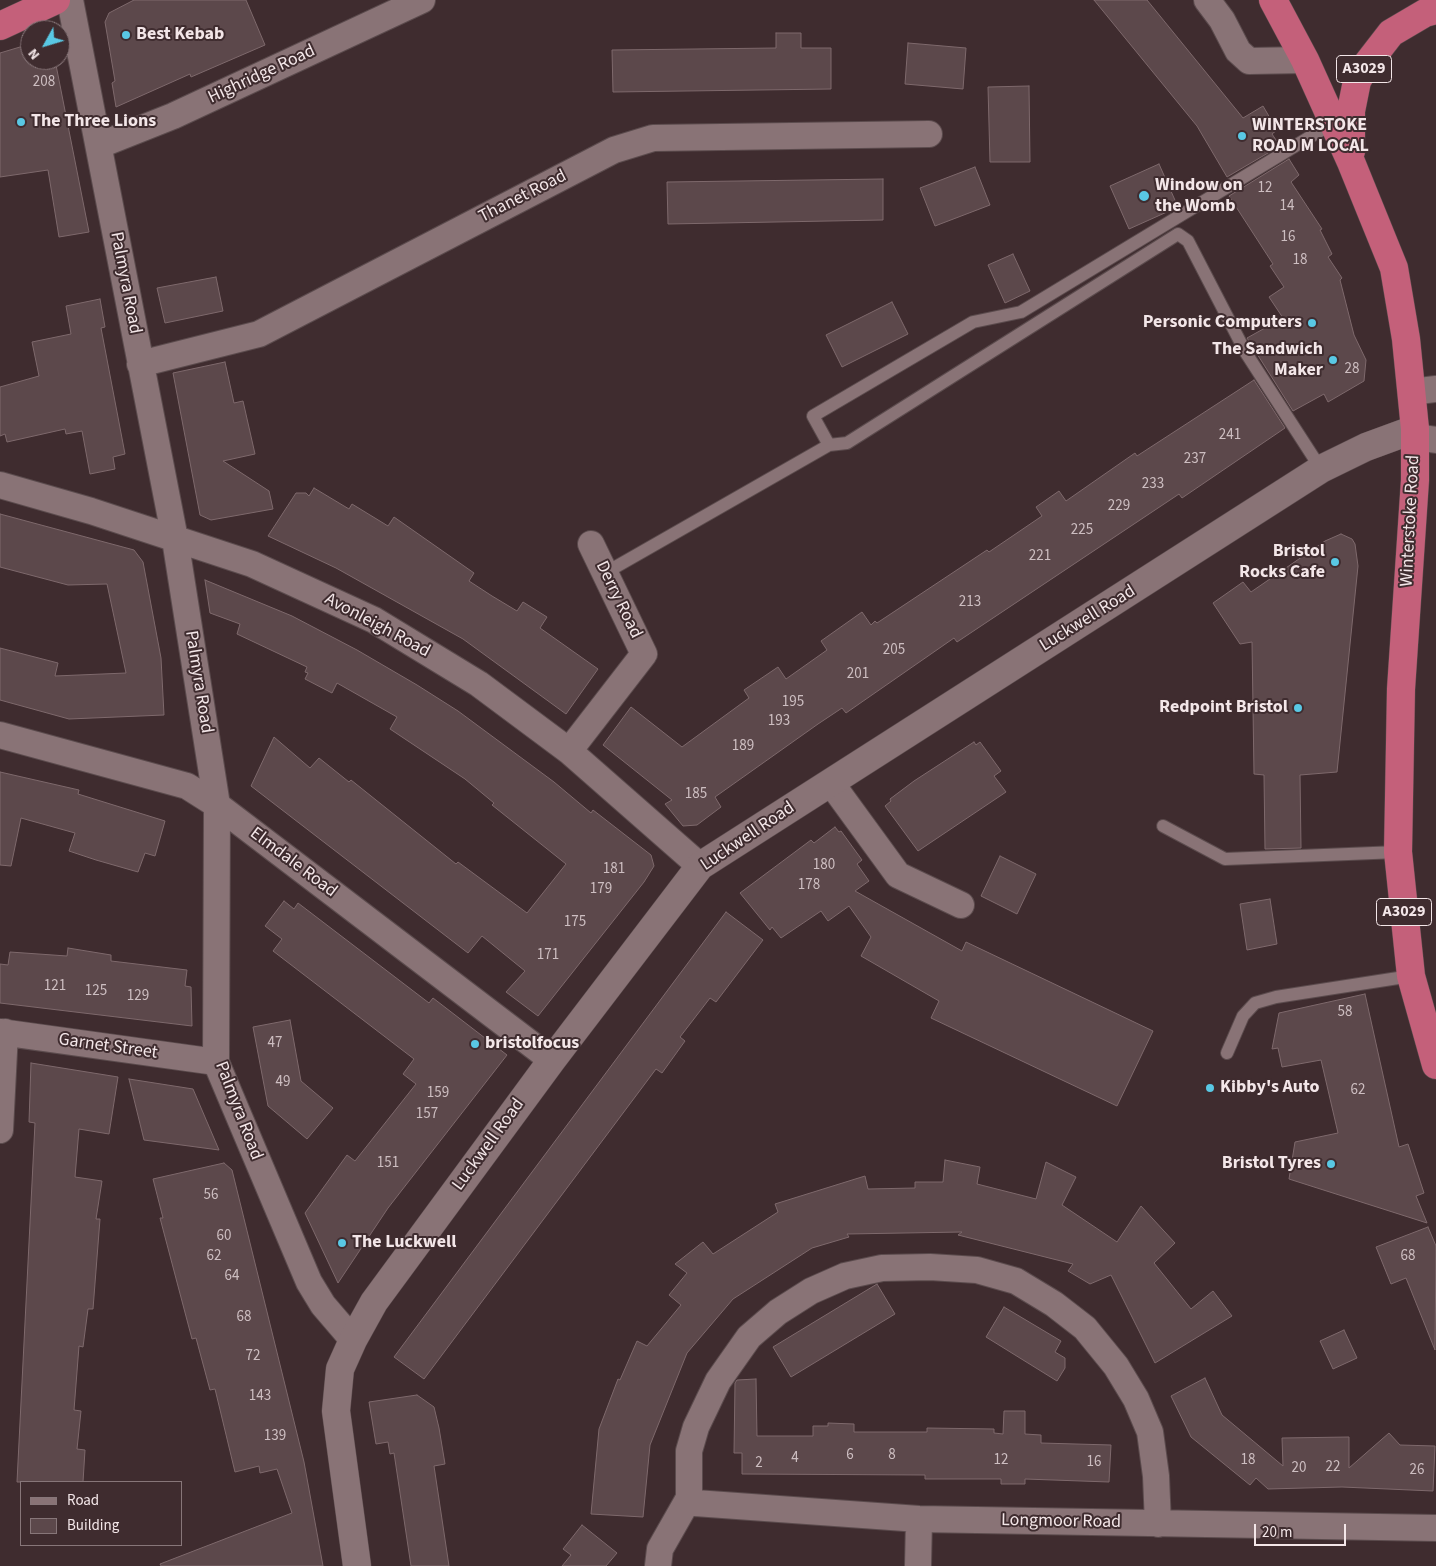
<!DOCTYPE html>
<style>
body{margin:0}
#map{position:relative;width:1436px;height:1566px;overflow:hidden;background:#3f2c2f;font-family:"Source Sans 3",sans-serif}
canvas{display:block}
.legend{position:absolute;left:20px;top:1481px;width:162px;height:65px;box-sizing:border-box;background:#3f2c2f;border:1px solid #877679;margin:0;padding:6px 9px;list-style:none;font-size:15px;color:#f3e6e8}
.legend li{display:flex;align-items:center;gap:10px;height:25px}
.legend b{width:25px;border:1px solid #877679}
.north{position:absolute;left:20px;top:20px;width:50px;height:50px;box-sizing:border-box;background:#3f2c2f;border:1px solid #877679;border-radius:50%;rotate:231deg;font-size:14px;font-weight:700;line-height:20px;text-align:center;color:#f3e6e8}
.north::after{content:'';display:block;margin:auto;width:18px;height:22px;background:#59c8e4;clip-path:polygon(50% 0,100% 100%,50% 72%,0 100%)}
.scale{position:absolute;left:1254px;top:1524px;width:92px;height:22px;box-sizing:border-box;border:2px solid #f3e6e8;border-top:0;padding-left:6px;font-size:15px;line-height:18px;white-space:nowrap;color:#f3e6e8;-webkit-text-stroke:4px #3f2c2f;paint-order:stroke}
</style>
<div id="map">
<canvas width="1436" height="1566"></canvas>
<ul class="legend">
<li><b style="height:6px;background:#897376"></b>Road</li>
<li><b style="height:14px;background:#5c484b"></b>Building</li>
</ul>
<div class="north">N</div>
<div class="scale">20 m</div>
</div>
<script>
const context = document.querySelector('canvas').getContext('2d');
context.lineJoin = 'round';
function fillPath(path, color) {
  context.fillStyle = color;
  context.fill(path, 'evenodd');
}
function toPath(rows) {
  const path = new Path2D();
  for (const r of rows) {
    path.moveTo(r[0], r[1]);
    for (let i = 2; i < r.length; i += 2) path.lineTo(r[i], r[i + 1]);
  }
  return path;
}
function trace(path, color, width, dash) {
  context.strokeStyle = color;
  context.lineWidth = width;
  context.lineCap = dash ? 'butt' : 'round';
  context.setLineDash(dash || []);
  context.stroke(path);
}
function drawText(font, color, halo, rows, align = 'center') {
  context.font = font + ' "Source Sans 3",sans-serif';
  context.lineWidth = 4;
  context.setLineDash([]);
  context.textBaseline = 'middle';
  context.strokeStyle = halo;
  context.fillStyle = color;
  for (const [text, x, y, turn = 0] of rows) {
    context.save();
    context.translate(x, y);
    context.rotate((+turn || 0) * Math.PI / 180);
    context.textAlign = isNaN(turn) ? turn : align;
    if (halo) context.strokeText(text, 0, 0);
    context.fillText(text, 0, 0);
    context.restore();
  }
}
const building = toPath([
 [134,0,246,0,265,45,191,77,190,74,116,107,112,83,115,81,105,22,109,13,134,0],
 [1094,0,1147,0,1243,118,1263,106,1277,130,1272,134,1280,146,1227,177,1197,126,1094,0],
 [776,33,801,33,801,48,831,48,831,89,613,92,612,50,776,48,776,33],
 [908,43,966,48,963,89,905,84,908,43],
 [30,44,30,60,55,60,89,232,59,237,48,170,0,177,0,53,30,44],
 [1029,86,1030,162,990,162,988,87,1029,86],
 [1289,159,1299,175,1291,182,1322,229,1320,230,1332,254,1328,257,1342,278,1340,280,1354,335,1366,360,1364,381,1328,402,1324,394,1293,411,1247,338,1283,318,1269,297,1284,287,1270,266,1273,264,1229,196,1289,159],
 [1159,164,1178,207,1129,229,1110,186,1159,164],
 [975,167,990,205,935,226,920,188,975,167],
 [883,179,883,220,668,224,667,182,883,179],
 [1013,254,1030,291,1005,303,988,265,1013,254],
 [216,277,223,311,165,323,157,288,216,277],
 [100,299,105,327,101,328,125,454,113,457,115,469,90,474,82,431,66,434,65,429,7,442,5,434,0,436,0,387,39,376,32,342,71,334,66,306,100,299],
 [892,302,908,334,842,367,826,335,892,302],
 [225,362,234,403,243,401,255,454,223,461,269,491,273,509,211,520,200,515,173,373,225,362],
 [1254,380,1285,428,1182,498,1179,494,957,642,954,638,846,713,842,708,818,724,715,797,721,807,697,825,683,826,665,804,672,800,603,745,631,707,682,747,749,698,744,690,778,667,786,679,827,650,821,641,862,612,871,625,875,621,877,623,987,550,989,552,1042,516,1036,507,1059,491,1066,501,1135,453,1137,456,1254,380],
 [314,488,349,509,352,504,388,526,394,517,474,573,469,581,492,596,517,611,523,602,547,617,540,628,598,669,566,714,463,639,336,568,268,536,296,493,306,493,309,496,314,488],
 [0,514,134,550,143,562,161,658,164,715,69,719,0,700,0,648,58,663,55,676,126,673,107,584,68,585,0,567,0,514],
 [1341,534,1352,539,1355,544,1358,566,1337,772,1300,775,1301,848,1265,849,1264,775,1254,774,1252,642,1240,644,1213,603,1243,582,1251,592,1325,541,1341,534],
 [205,580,292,616,357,650,417,685,458,711,554,782,591,813,593,810,651,855,654,866,644,882,538,1016,506,992,525,971,482,936,468,953,251,786,274,737,310,768,319,758,349,782,351,780,456,864,458,862,527,913,566,864,492,805,494,803,465,779,390,729,397,717,337,683,332,693,305,679,308,673,305,672,307,667,237,634,240,624,210,613,205,580],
 [974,742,976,745,980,742,1001,771,994,776,1006,792,918,851,885,806,891,801,890,799,914,781,974,742],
 [0,772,79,790,78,794,165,821,155,856,145,853,138,872,96,860,69,851,75,833,21,818,11,866,0,865,0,772],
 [835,827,839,832,841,831,862,860,857,864,869,881,855,891,962,951,966,942,1153,1031,1117,1106,931,1018,939,1001,861,956,871,937,849,906,828,921,821,911,781,938,772,927,770,930,740,893,811,840,814,843,835,827],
 [1000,856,1036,874,1017,914,981,896,1000,856],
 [1270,899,1277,944,1247,950,1240,904,1270,899],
 [284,901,294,909,298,903,429,1003,433,998,507,1055,388,1208,338,1283,305,1213,347,1155,355,1161,416,1084,403,1074,414,1059,273,951,282,939,265,926,284,901],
 [726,912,763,940,716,1002,710,998,680,1037,685,1041,662,1073,656,1069,424,1379,394,1357,726,912],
 [68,948,111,955,111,961,187,970,185,986,191,987,192,1026,0,1003,0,964,8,965,10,952,67,956,68,948],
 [1365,994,1399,1147,1408,1144,1424,1193,1416,1196,1427,1223,1289,1179,1295,1142,1338,1133,1321,1060,1282,1067,1278,1048,1272,1049,1279,1013,1365,994],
 [290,1020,301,1081,333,1108,307,1139,268,1106,253,1027,290,1020],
 [31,1063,118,1077,109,1134,79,1129,75,1177,102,1181,96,1219,100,1219,93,1309,88,1309,83,1347,79,1346,74,1410,81,1411,77,1449,85,1450,83,1482,17,1482,35,1123,29,1122,31,1063],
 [129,1079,193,1089,219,1150,144,1140,129,1079],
 [945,1160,980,1167,977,1184,1036,1199,1046,1162,1076,1177,1062,1205,1117,1242,1141,1206,1175,1243,1154,1263,1191,1309,1213,1291,1232,1316,1155,1363,1111,1275,1090,1284,1068,1271,1073,1264,958,1235,962,1232,847,1234,849,1237,812,1248,733,1299,687,1353,650,1445,643,1517,591,1514,599,1429,618,1379,620,1380,637,1341,647,1346,681,1305,669,1295,687,1273,675,1264,703,1242,713,1254,778,1212,775,1204,865,1176,868,1189,915,1188,915,1182,943,1182,945,1160],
 [224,1163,232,1170,304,1462,323,1566,161,1566,160,1564,292,1513,277,1469,260,1473,259,1466,235,1472,215,1389,210,1390,196,1338,192,1339,160,1218,163,1218,153,1179,224,1163],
 [1428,1227,1436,1246,1435,1350,1406,1278,1391,1284,1376,1247,1428,1227],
 [877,1284,895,1314,791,1377,773,1347,877,1284],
 [1004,1307,1061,1341,1055,1352,1065,1358,1065,1368,1057,1381,986,1337,1004,1307],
 [1344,1330,1357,1358,1333,1369,1320,1341,1344,1330],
 [1205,1378,1222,1415,1283,1466,1282,1438,1349,1437,1349,1468,1389,1433,1400,1445,1435,1446,1433,1491,1342,1487,1268,1489,1256,1478,1250,1485,1191,1437,1171,1396,1205,1378],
 [756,1379,757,1436,813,1436,813,1426,828,1426,828,1423,854,1424,854,1432,927,1432,927,1428,994,1429,994,1433,1003,1434,1004,1411,1025,1411,1025,1434,1041,1435,1041,1443,1111,1445,1109,1482,1025,1479,1025,1484,1001,1484,1001,1479,925,1479,925,1475,742,1474,742,1453,734,1453,735,1383,737,1380,756,1379],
 [417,1395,434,1407,439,1428,445,1464,434,1466,449,1566,411,1566,394,1453,390,1454,388,1442,376,1444,369,1402,417,1395],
 [582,1525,617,1553,606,1566,562,1566,571,1555,563,1549,582,1525]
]);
const service = toPath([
 [829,445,847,443,1178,234,1188,241,1246,353,1321,469],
 [605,573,829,445,813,416,973,322,1021,312,1333,123],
 [1163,826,1225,859,1398,852],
 [1227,1053,1243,1016,1255,1003,1276,997,1411,976]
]);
const minor = toPath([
 [70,0,175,539,217,805,216,1062,309,1282,323,1305,353,1340],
 [1207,0,1222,20,1238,51,1249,61,1305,60],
 [100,145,173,116,422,0],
 [140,364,259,334,614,150,653,138,929,134],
 [1411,392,1436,389],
 [1415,437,1436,440],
 [0,485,91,511,252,564,374,620,479,684,569,751,700,866],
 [0,735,187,786,217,805,552,1060],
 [569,751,644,654,591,544],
 [831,783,898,875,961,905],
 [0,1032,216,1062],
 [0,1130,5,1032],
 [689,1498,689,1451,696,1427,718,1381,749,1337,778,1312,811,1291,845,1276,882,1268,930,1267,977,1270,1016,1281,1054,1304,1085,1328,1116,1366,1136,1399,1150,1432,1156,1476,1158,1524],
 [689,1498,695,1503,919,1519,1436,1528],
 [658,1566,660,1549,689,1498],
 [918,1566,919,1519]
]);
const tertiary = toPath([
 [357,1566,336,1411,340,1369,353,1340,374,1302,552,1060,700,866,1321,469,1366,447,1415,429]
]);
const trunk = toPath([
 [1273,0,1305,60,1351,162,1394,268,1406,339,1415,429,1415,480,1401,689,1398,852,1411,976,1436,1065],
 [0,26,56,0],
 [1351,151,1351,111,1357,81,1367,64,1391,33,1425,13,1436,10]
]);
const markers = [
 [126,35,5,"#59c8e4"],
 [21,122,5,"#59c8e4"],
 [1242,136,5,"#59c8e4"],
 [1144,196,6,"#59c8e4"],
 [1312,323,5,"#59c8e4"],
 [1333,360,5,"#59c8e4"],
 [1335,562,5,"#59c8e4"],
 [1298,708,5,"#59c8e4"],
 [475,1044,5,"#59c8e4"],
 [1210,1088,5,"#59c8e4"],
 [1331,1164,5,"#59c8e4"],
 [342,1243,5,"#59c8e4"]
];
const numberNames = [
 ["208",44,83],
 ["12",1265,189],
 ["14",1287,207],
 ["16",1288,238],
 ["18",1300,261],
 ["28",1352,370],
 ["241",1230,436],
 ["237",1195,460],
 ["233",1153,485],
 ["229",1119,507],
 ["225",1082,531],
 ["221",1040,557],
 ["213",970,603],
 ["205",894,651],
 ["201",858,675],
 ["195",793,703],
 ["193",779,722],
 ["189",743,747],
 ["185",696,795],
 ["180",824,866],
 ["181",614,870],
 ["178",809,886],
 ["179",601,890],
 ["175",575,923],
 ["171",548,956],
 ["121",55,987],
 ["125",96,992],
 ["129",138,997],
 ["58",1345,1013],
 ["47",275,1044],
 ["49",283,1083],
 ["62",1358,1091],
 ["159",438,1094],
 ["157",427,1115],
 ["151",388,1164],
 ["56",211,1196],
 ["60",224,1237],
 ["62",214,1257],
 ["68",1408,1257],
 ["64",232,1277],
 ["68",244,1318],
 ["72",253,1357],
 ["143",260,1397],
 ["139",275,1437],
 ["6",850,1456],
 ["8",892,1456],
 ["4",795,1459],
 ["12",1001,1461],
 ["18",1248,1461],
 ["16",1094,1463],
 ["2",759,1464],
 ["22",1333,1468],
 ["20",1299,1469],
 ["26",1417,1471]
];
const shields = [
 [1364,69,55],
 [1404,912,55]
];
const shieldNames = [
 ["A3029",1364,69],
 ["A3029",1404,912]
];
const poiNames = [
 ["Best Kebab",136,35],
 ["The Three Lions",31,122],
 ["WINTERSTOKE",1252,126],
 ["ROAD M LOCAL",1252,147],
 ["Window on",1155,186],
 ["the Womb",1155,207],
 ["Personic Computers",1302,323,"right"],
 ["The Sandwich",1323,350,"right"],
 ["Maker",1323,371,"right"],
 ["Bristol",1325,552,"right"],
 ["Rocks Cafe",1325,573,"right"],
 ["Redpoint Bristol",1288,708,"right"],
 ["bristolfocus",485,1044],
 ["Kibby's Auto",1220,1088],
 ["Bristol Tyres",1321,1164,"right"],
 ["The Luckwell",352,1243]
];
const streetNames = [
 ["Highridge Road",262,75,-25],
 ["Thanet Road",523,197,-27],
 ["Palmyra Road",125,283,79],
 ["Winterstoke Road",1411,521,-87],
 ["Derry Road",618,600,64],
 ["Luckwell Road",1088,619,-32],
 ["Avonleigh Road",377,626,28],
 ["Palmyra Road",198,682,81],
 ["Luckwell Road",748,837,-34],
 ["Elmdale Road",293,863,37],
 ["Garnet Street",108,1047,8],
 ["Palmyra Road",238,1111,69],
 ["Luckwell Road",489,1145,-54],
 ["Longmoor Road",1061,1522,1]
];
fillPath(building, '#5c484b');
trace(building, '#7e696c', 1);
trace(service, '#5b4b4d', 14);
trace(minor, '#5b4b4d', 28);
trace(tertiary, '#5b4b4d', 29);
trace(trunk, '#5b4b4d', 29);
trace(service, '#897376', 12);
trace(minor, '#897376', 26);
trace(tertiary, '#897376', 28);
trace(trunk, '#c4607a', 28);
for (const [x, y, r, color] of markers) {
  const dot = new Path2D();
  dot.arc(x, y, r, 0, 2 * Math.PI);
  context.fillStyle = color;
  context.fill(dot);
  trace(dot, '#3f2c2f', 2);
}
drawText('15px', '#cdbec1', null, numberNames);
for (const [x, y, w] of shields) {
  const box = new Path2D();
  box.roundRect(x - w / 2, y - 13.5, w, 27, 4);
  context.fillStyle = '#3f2c2f';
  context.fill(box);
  trace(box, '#f3e6e8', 1);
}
drawText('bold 16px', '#f3e6e8', null, shieldNames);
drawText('bold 18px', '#f3e6e8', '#3f2c2f', poiNames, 'left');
drawText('18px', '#f3e6e8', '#3f2c2f', streetNames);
</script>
